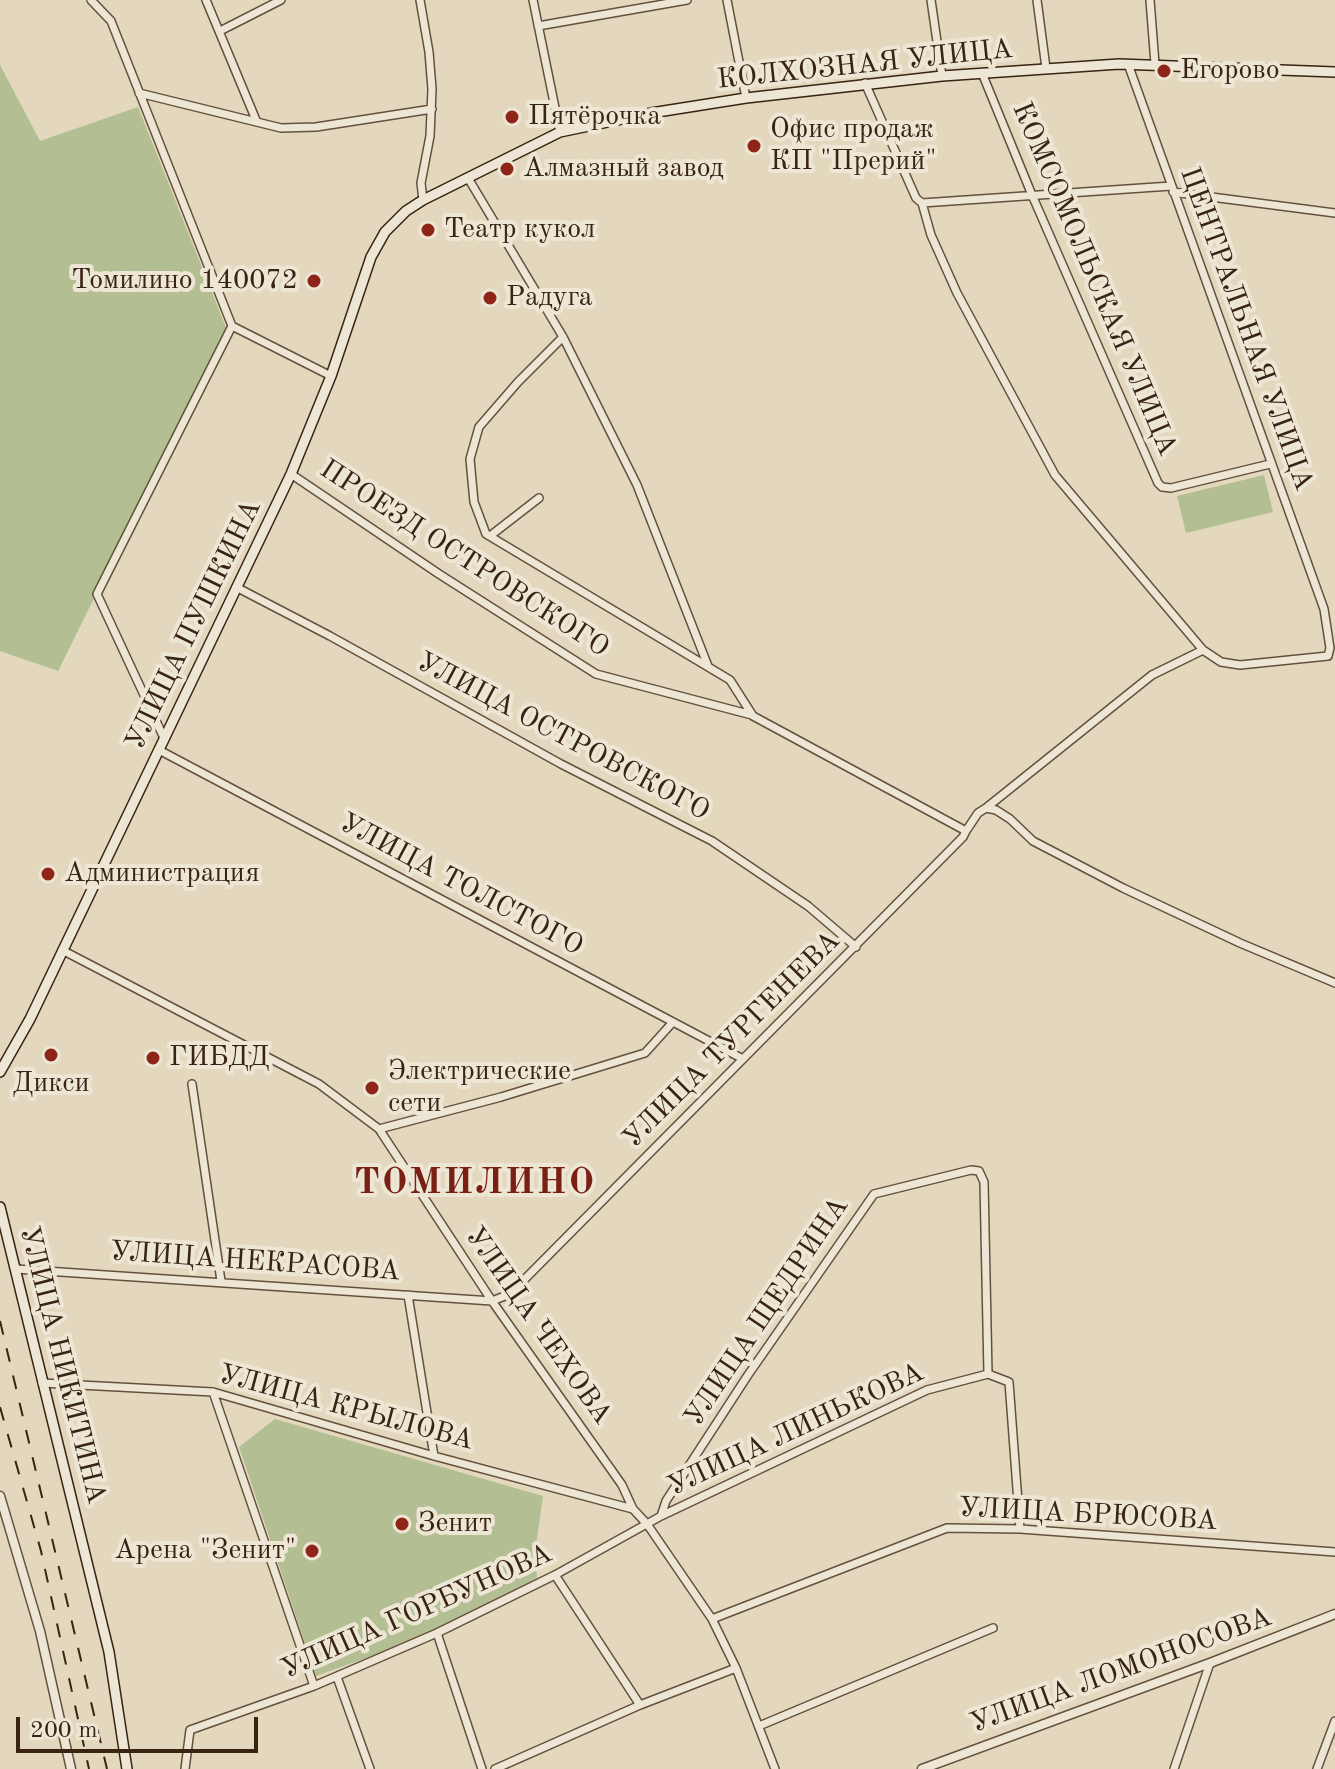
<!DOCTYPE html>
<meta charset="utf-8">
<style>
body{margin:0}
#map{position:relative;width:1335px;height:1769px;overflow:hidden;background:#e3d8be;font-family:"Old Standard TT",serif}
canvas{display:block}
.scale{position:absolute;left:16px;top:1717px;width:242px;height:36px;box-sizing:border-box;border:4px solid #392311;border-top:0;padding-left:10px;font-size:24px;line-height:28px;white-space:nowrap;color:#392311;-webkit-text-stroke:6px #ede6d5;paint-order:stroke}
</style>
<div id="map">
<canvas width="1335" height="1769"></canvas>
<div class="scale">200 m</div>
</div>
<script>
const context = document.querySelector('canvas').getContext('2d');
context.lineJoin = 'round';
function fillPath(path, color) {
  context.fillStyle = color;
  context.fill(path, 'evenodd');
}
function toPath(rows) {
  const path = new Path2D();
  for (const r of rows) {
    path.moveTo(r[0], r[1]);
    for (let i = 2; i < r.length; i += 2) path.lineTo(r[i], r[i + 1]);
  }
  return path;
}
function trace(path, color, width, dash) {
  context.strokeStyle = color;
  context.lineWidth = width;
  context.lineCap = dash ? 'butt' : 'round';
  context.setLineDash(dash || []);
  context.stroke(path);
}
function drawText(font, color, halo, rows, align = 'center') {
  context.font = font + ' "Old Standard TT",serif';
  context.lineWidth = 8;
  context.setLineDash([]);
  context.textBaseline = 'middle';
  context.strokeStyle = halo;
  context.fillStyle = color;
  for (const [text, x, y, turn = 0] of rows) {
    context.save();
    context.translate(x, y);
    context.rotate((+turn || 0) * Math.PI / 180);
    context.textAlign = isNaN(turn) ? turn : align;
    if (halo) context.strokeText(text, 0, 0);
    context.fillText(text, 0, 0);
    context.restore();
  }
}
const green = toPath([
 [0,65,40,141,138,107,227,330,58,671,0,651],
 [1264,475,1273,512,1186,533,1177,496],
 [275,1419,543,1496,535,1553,537,1578,414,1641,316,1676,239,1447]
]);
const minor = toPath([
 [91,0,111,21,232,326,97,594,164,738],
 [206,0,256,120],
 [420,0,429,52,432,89,430,136,421,183,423,200],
 [533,0,560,132],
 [727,0,746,98],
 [931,0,942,76],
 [1037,0,1046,68],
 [1150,0,1155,64],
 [538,26,687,0],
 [220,31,281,0],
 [982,73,1032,195,1158,483,1162,487,1171,488,1270,464],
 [865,83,916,198,922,203,1171,186],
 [139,93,281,128,316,127,432,109],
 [468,178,563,337,637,485,708,666],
 [1173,192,1335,213],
 [922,203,931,235,957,293,1055,475,1203,650,1221,662,1240,665,1328,656,1330,648,1324,609,1128,64],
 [232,326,331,376],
 [291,474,439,574,596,674,752,715],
 [490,536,539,498],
 [236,587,330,636,561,764,712,841,808,906,856,947],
 [159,750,743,1059],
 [986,808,1152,675,1203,650],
 [966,831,978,813,986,808,996,810,1010,819,1033,841,1123,888,1240,943,1335,983],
 [62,950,319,1084,379,1129,492,1301,622,1485,633,1509,647,1524,712,1619,736,1668,775,1769],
 [192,1084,221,1281],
 [379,1129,501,1097,645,1053,673,1022],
 [16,1269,492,1301,510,1294,963,837,966,831,753,716,730,680,486,534,474,502,470,459,479,427,518,382,563,337],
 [408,1295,434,1456],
 [42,1383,213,1392,434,1456,633,1509],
 [213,1392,314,1686],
 [661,1516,666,1501,748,1375,874,1194,971,1170,979,1171,984,1182,988,1374],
 [555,1575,640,1705],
 [712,1619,947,1528,1020,1529,1335,1552],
 [437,1633,482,1769],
 [337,1677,370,1769],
 [759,1726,993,1628],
 [185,1769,190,1730,314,1686,437,1633,555,1575,661,1516,927,1390,988,1374,1009,1382,1020,1529],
 [495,1769,640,1705,736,1668],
 [1174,1769,1210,1663],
 [1317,1769,1335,1721]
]);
const tertiary = toPath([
 [0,1496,40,1631,71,1769],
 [922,1769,1210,1663,1335,1614]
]);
const secondary = toPath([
 [0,1072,30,1019,291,474,331,376,371,257,385,232,406,211,423,200,560,132,651,113,746,98,942,76,1119,64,1335,72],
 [0,1207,109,1652,127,1769]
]);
const rail = toPath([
 [0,1321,107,1769],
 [0,1407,41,1551,89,1769]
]);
const markers = [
 [1164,71,8,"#8f2418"],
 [512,117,8,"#8f2418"],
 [754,146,8,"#8f2418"],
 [507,169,8,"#8f2418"],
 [428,230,8,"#8f2418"],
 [314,281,8,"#8f2418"],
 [490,298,8,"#8f2418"],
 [48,874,8,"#8f2418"],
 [51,1055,8,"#8f2418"],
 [153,1058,8,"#8f2418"],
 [372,1088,8,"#8f2418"],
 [402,1524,8,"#8f2418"],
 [312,1551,8,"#8f2418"]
];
const streetNames = [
 ["КОЛХОЗНАЯ УЛИЦА",865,65,-6],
 ["КОМСОМОЛЬСКАЯ УЛИЦА",1094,279,67],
 ["ЦЕНТРАЛЬНАЯ УЛИЦА",1246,329,70],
 ["ПРОЕЗД ОСТРОВСКОГО",464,559,33],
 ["УЛИЦА ПУШКИНА",194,625,-64],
 ["УЛИЦА ОСТРОВСКОГО",563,737,28],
 ["УЛИЦА ТОЛСТОГО",461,885,28],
 ["УЛИЦА ТУРГЕНЕВА",732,1040,-45],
 ["УЛИЦА НЕКРАСОВА",255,1262,4],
 ["УЛИЦА ЩЕДРИНА",767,1312,-56],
 ["УЛИЦА ЧЕХОВА",538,1326,55],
 ["УЛИЦА НИКИТИНА",62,1365,76],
 ["УЛИЦА КРЫЛОВА",346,1408,15],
 ["УЛИЦА ЛИНЬКОВА",796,1430,-25],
 ["УЛИЦА БРЮСОВА",1088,1515,3],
 ["УЛИЦА ГОРБУНОВА",417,1612,-24],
 ["УЛИЦА ЛОМОНОСОВА",1121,1671,-20]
];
const poiNames = [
 ["Егорово",1180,71],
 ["Пятёрочка",528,117],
 ["Офис продаж",770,130],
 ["КП \"Прерий\"",770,162],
 ["Алмазный завод",523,169],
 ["Театр кукол",444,230],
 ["Томилино 140072",298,281,"right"],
 ["Радуга",506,298],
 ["Администрация",64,874],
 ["ГИБДД",169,1058],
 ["Электрические",388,1072],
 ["сети",388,1104],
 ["Дикси",51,1084,"center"],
 ["Зенит",418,1524],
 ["Арена \"Зенит\"",296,1551,"right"]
];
const districtNames = [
 ["ТОМИЛИНО",475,1184]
];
fillPath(green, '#b3bf93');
trace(minor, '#64503c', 10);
trace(tertiary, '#64503c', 11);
trace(secondary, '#392311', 12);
trace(minor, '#ede6d5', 7);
trace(tertiary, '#ede6d5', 8);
trace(secondary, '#ede6d5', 9);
trace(rail, '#392311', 2, [14, 14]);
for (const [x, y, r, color] of markers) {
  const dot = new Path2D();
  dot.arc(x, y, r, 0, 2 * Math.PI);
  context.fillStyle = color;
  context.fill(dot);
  trace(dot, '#ede6d5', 3);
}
drawText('28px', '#392311', '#ede6d5', streetNames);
drawText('28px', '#392311', '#ede6d5', poiNames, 'left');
context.letterSpacing = '2px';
drawText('bold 36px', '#7a1f14', '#ede6d5', districtNames);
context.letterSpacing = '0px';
</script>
